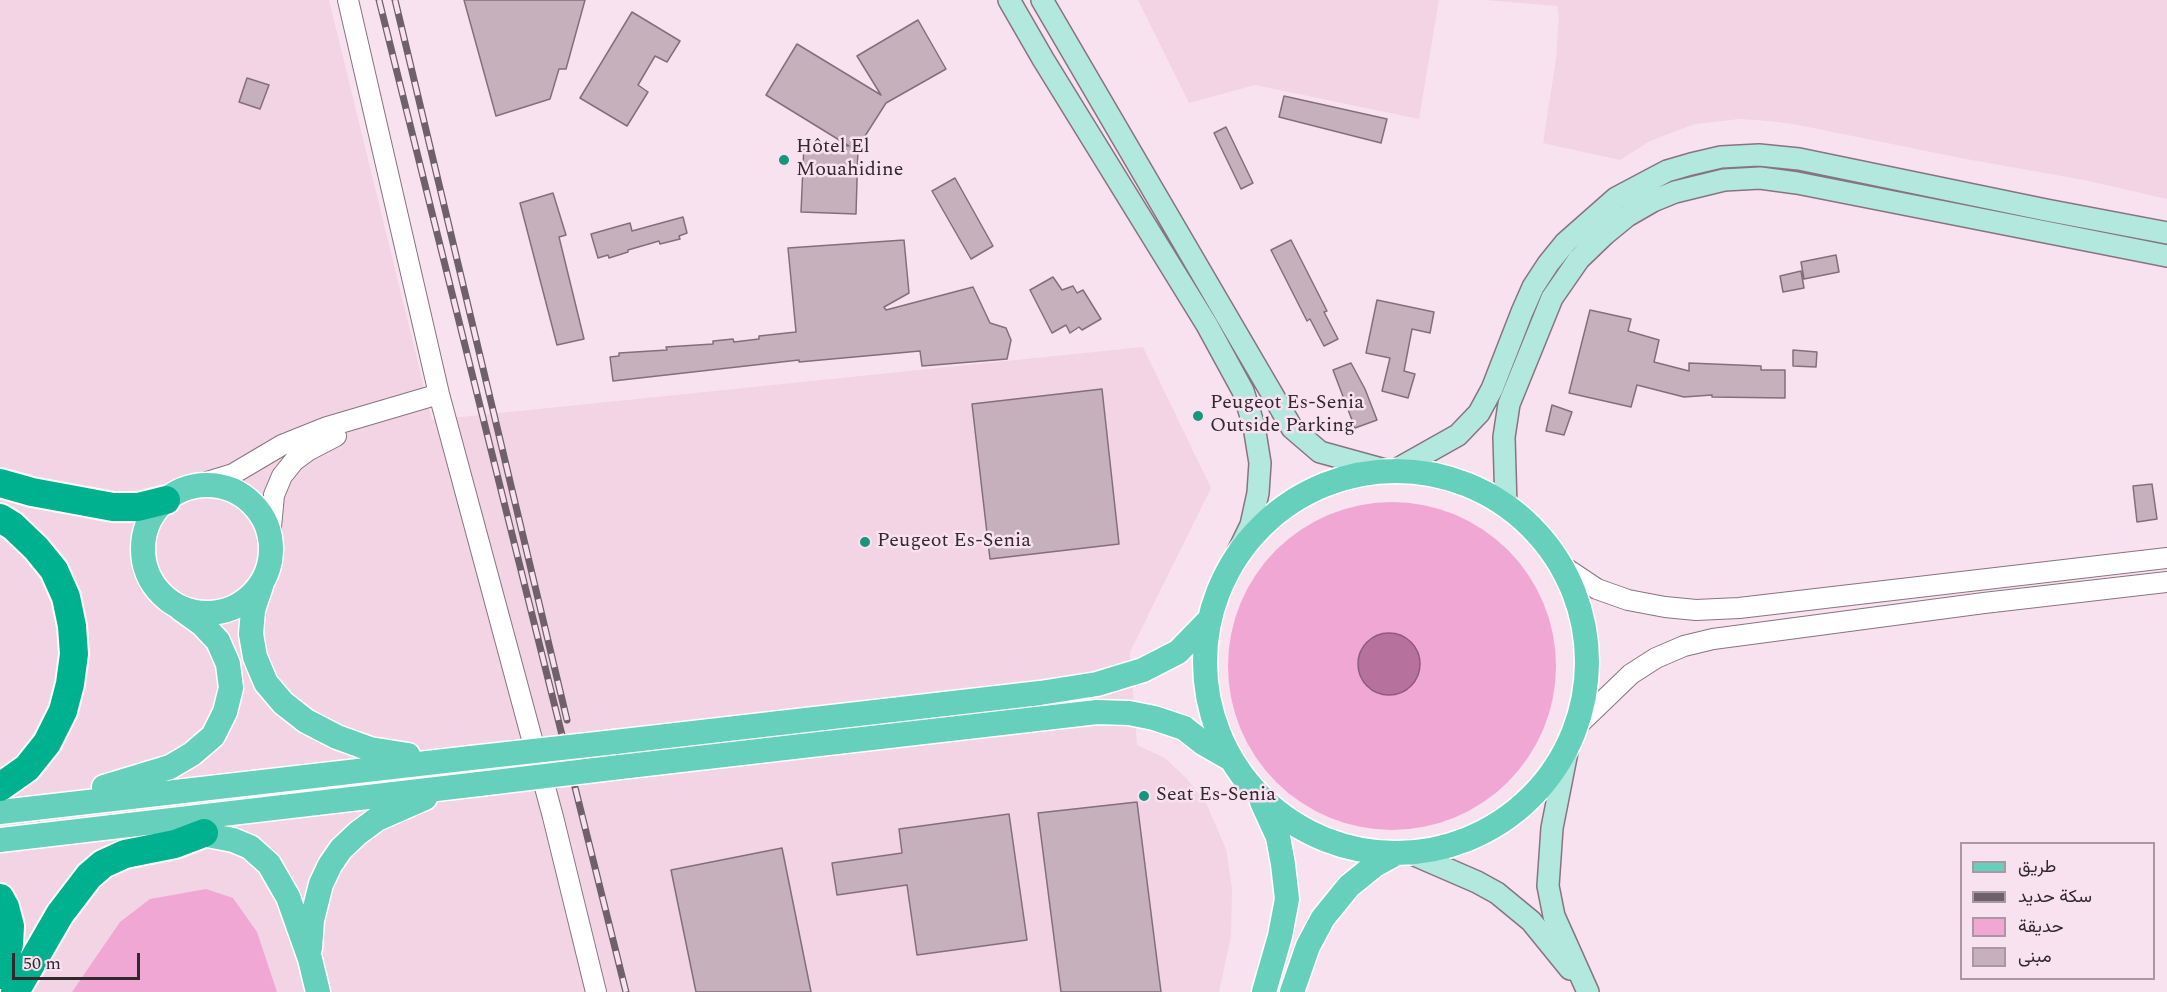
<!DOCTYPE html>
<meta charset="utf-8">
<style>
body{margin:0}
#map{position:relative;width:2167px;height:992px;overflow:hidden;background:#f9e2ef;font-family:Spectral,Vazirmatn,serif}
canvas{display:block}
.legend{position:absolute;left:1960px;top:842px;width:195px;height:138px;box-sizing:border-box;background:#f9e2ef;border:2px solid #a998a2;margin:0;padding:8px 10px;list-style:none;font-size:18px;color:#32292e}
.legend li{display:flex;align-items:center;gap:12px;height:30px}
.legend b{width:30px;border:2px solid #a998a2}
.scale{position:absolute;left:12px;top:953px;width:128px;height:27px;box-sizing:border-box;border:3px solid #32292e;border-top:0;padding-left:8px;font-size:18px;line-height:21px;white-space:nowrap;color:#32292e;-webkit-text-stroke:4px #f9e2ef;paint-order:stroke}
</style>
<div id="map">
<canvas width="2167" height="992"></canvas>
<ul class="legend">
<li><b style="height:8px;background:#66d0bc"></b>طريق</li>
<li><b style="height:8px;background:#6e6169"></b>سكة حديد</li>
<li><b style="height:16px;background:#f1a7d4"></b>حديقة</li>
<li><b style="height:16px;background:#c6b0bc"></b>مبنى</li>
</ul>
<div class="scale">50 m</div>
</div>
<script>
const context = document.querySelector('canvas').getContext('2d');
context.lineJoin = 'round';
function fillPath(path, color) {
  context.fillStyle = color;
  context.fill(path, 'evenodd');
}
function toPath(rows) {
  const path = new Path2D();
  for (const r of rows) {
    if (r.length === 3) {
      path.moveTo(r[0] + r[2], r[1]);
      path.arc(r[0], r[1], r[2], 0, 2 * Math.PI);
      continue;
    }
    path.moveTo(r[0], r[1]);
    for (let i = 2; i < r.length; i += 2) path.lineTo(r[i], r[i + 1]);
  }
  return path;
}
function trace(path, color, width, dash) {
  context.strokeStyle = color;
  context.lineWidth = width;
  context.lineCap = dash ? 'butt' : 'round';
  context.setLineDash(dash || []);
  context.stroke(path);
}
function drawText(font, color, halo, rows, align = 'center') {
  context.font = font + ' Spectral,serif';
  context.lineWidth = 5;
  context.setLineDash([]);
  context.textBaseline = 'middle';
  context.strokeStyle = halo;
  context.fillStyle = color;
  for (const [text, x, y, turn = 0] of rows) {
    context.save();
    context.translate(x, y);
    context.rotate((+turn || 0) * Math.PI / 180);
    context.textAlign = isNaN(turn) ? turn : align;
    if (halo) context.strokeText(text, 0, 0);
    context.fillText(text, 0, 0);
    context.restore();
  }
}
const built = toPath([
 [0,0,329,0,432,420,1143,347,1211,488,1130,652,1137,745,1165,758,1187,779,1207,805,1226,849,1232,888,1231,936,1219,992,0,992],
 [1138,0,1439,0,1419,119,1255,85,1189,103],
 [1485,0,2167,0,2167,199,2084,180,1966,159,1793,124,1768,121,1740,119,1695,124,1650,141,1620,160,1543,143,1556,59,1559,15,1557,6]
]);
const green = toPath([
 [1392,666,164],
 [206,889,233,898,257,932,277,992,72,992,120,922,150,899]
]);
const water = toPath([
 [1389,664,31]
]);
const building = toPath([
 [464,0,585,0,566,69,559,69,550,99,496,116,464,0],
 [632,12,680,41,667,62,655,56,638,85,648,92,627,126,580,98,632,12],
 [918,20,946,69,886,103,858,147,856,214,801,212,804,144,849,146,766,95,797,44,881,95,857,56,918,20],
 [247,78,269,85,260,109,239,102,247,78],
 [1284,96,1387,119,1381,143,1279,117,1284,96],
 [1226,127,1253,183,1241,189,1214,133,1226,127],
 [955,178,993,246,971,259,932,191,955,178],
 [553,193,566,235,559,237,584,339,557,345,520,203,553,193],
 [683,217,687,233,679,236,680,239,660,244,659,241,628,250,628,252,609,258,608,255,598,258,591,234,630,223,632,231,683,217],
 [904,240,909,293,884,307,886,310,973,287,990,323,1006,328,1011,340,1007,359,922,366,920,351,799,362,799,360,613,381,610,357,619,356,619,353,667,350,666,347,713,344,713,341,733,339,734,342,759,339,759,336,796,332,788,248,904,240],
 [1291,240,1327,311,1324,312,1338,339,1324,346,1310,319,1307,321,1271,250,1291,240],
 [1836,255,1839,272,1804,279,1801,262,1836,255],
 [1801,271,1804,288,1783,292,1780,276,1801,271],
 [1053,277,1062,290,1073,286,1077,293,1083,290,1101,319,1082,330,1079,327,1070,333,1066,325,1052,333,1030,290,1053,277],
 [1377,300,1434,312,1430,333,1412,329,1404,371,1415,374,1408,398,1382,391,1390,358,1366,353,1377,300],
 [1590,310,1631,319,1628,331,1659,340,1654,362,1689,371,1689,363,1761,366,1761,370,1785,370,1785,398,1712,397,1712,395,1684,397,1637,385,1631,407,1569,393,1590,310],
 [1793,350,1817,352,1816,367,1793,366,1793,350],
 [1351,363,1365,389,1377,420,1355,428,1333,370,1351,363],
 [1102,389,1119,544,990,559,972,404,1102,389],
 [1552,405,1572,412,1564,435,1546,431,1552,405],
 [2152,484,2157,519,2137,522,2133,486,2152,484],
 [1137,802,1161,992,1061,992,1038,813,1137,802],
 [1009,814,1027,940,917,955,907,885,837,895,832,863,902,853,899,829,1009,814],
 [782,848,811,992,696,992,671,870,782,848]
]);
const tertiary = toPath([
 [348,0,439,394,553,817,596,992],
 [194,486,233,474,282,445,327,427,439,394],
 [270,538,274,495,282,476,294,461,309,450,336,436],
 [1561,565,1597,589,1628,600,1665,607,1696,610,1739,608,2167,558],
 [1577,726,1631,674,1656,658,1684,646,1713,639,1984,603,2167,582]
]);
const secondary = toPath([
 [1009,0,1043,59,1207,325,1243,391,1254,426,1260,463,1258,493,1251,525,1233,562],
 [1042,0,1292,428,1320,452,1389,471],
 [1394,471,1458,435,1479,413,1492,389,1522,312,1533,287,1548,264,1565,243,1616,198,1667,171,1691,164,1721,157,1759,155,1799,159,2046,210,2167,233],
 [1506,506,1504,437,1509,404,1552,298,1579,259,1605,234,1627,216,1653,201,1675,192,1724,180,1760,178,1797,183,2167,256],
 [1568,747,1552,828,1548,886,1554,916,1588,992],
 [1410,853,1477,882,1497,893,1531,921,1570,969]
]);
const primary = toPath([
 [1396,662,191],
 [207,549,64],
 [261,586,253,610,251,634,255,657,266,683,283,703,306,721,337,737,370,749,408,755],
 [615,742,1040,693,1097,684,1143,670,1178,652,1209,620],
 [620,767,1097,712,1129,713,1154,718,1184,728,1203,743,1231,759],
 [104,787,170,767,192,754,213,736,225,712,231,688,228,664,218,641,202,624,181,609],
 [1262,802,1278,837,1283,864,1287,899,1280,936,1264,992],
 [0,812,471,758],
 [187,831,233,840,250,847,269,864,288,897,310,959,318,992],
 [0,840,479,784],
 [310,948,312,920,321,884,330,865,341,849,358,833,377,819,425,798],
 [1292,992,1308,946,1323,918,1349,886,1375,865,1395,854]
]);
const motorway = toPath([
 [0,483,32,492,113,507,138,507,166,500],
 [0,518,13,526,36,548,54,570,66,597,72,626,74,654,70,684,63,711,47,743,27,768,0,787],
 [0,898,5,907,10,926,9,944,0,975],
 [15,992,60,914,89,876,103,864,125,854,175,844,204,833]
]);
const rail = toPath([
 [379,0,626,992],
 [395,0,567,720]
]);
const primaryBridge = toPath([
 [471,758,615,742],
 [479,784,620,767]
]);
const markers = [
 [784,160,6,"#1a947a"],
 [1198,416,6,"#1a947a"],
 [865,542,6,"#1a947a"],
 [1144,796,6,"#1a947a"]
];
const poiNames = [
 ["Hôtel El",796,148],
 ["Mouahidine",796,171],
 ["Peugeot Es-Senia",1210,404],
 ["Outside Parking",1210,427],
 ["Peugeot Es-Senia",877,542],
 ["Seat Es-Senia",1156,796]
];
fillPath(built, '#f2d4e5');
fillPath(green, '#f1a7d4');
fillPath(water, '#b7719d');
trace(water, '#8f5b7c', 1.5);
fillPath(building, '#c6b0bc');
trace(building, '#836f7a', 1.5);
trace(tertiary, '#88747f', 22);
trace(secondary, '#88747f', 24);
trace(primary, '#fff', 27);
trace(motorway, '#fff', 32);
trace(tertiary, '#fff', 20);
trace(secondary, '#b2e8de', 21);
trace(primary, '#66d0bc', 24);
trace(motorway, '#00b190', 28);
trace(rail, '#6e6169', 7);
trace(rail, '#f9e2ef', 4.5, [14]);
trace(primaryBridge, '#fff', 27, []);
trace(primaryBridge, '#66d0bc', 24);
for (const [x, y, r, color] of markers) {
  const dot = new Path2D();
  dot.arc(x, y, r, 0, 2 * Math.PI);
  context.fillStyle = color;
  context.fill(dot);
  trace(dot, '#f9e2ef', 2);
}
drawText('20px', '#32292e', '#f9e2ef', poiNames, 'left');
</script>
